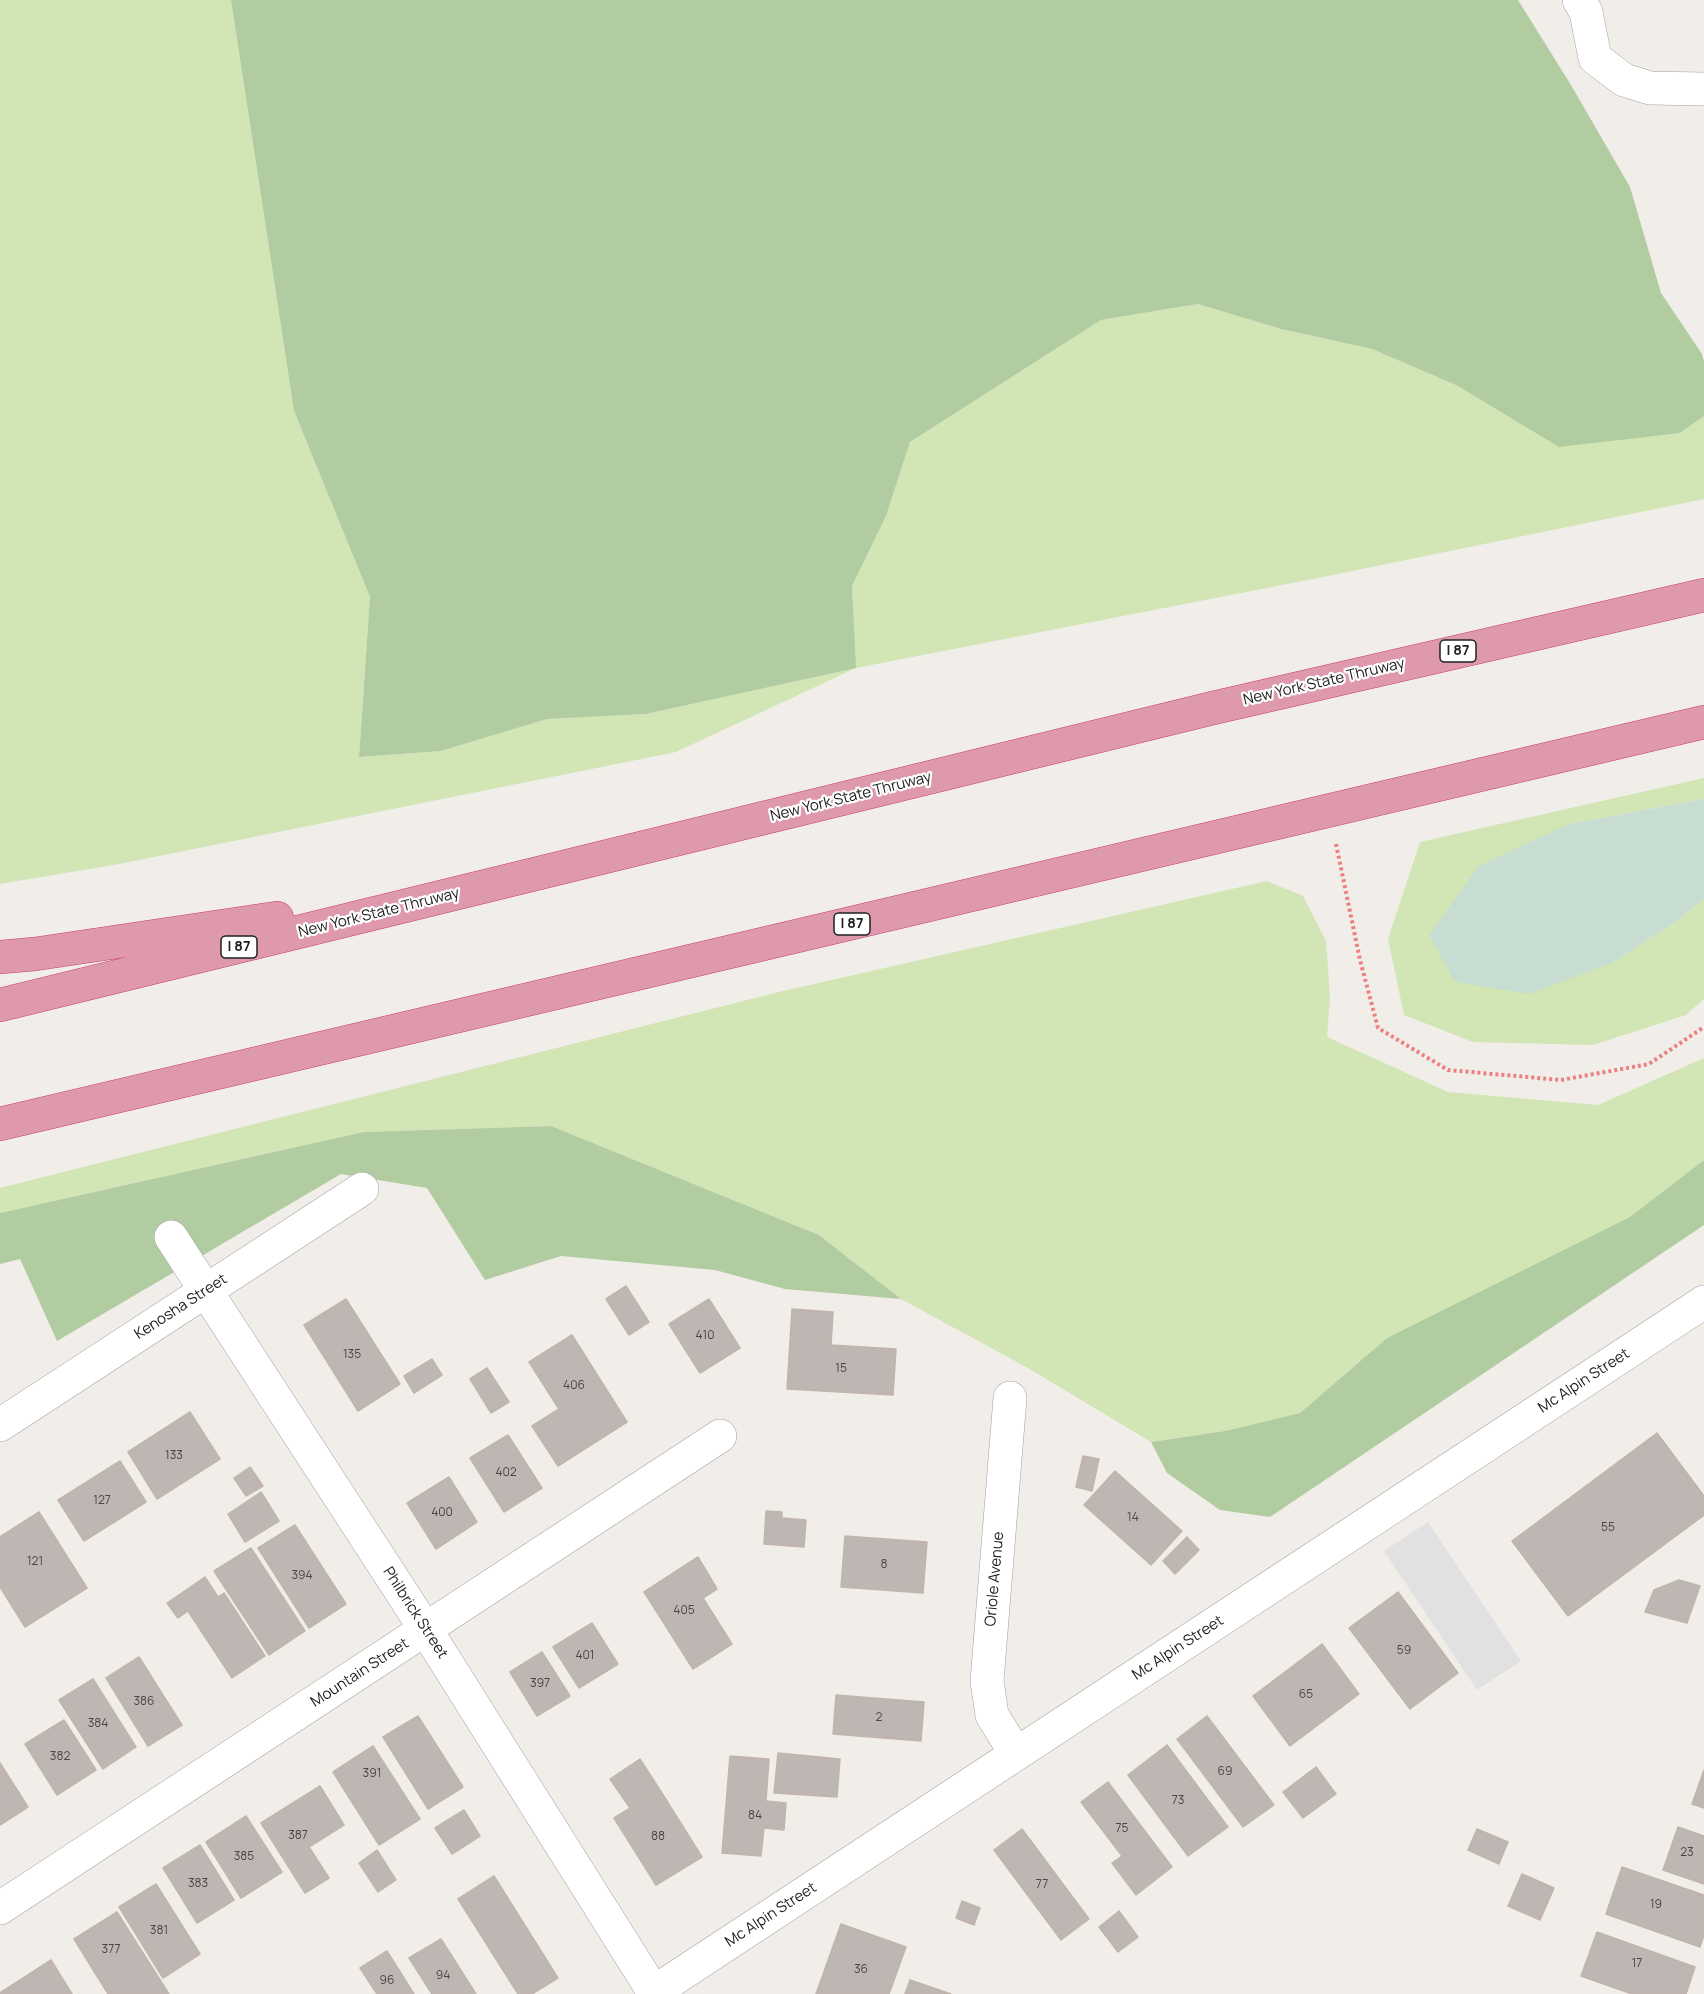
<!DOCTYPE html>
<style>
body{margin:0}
canvas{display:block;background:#f1ede9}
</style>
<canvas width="1704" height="1994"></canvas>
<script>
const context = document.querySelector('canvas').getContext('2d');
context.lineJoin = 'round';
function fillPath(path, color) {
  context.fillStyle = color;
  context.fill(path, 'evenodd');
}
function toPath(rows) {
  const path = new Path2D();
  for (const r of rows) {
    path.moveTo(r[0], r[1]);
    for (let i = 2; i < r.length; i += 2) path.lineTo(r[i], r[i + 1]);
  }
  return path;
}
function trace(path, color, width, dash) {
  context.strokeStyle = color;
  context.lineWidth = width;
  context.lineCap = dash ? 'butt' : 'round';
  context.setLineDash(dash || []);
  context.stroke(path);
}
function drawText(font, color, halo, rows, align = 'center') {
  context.font = font + ' Manrope,sans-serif';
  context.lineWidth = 4.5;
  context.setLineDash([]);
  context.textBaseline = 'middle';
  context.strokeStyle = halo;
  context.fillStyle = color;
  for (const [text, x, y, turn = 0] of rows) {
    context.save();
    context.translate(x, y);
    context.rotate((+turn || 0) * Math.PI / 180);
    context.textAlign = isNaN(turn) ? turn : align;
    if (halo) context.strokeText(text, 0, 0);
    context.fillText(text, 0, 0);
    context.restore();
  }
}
const grass = toPath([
 [0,0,231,0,294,411,370,597,359,757,441,751,547,719,646,714,855,668,852,586,886,516,910,442,1101,320,1198,304,1281,329,1372,349,1458,386,1680,433,1704,416,1704,499,1318,578,856,668,676,752,119,864,0,884],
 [1704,778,1704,799,1569,824,1612,963,1675,922,1704,899,1704,999,1686,1015,1593,1045,1473,1042,1404,1015,1388,939,1420,842],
 [1267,881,1303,896,1326,941,1330,997,1327,1037,1448,1092,1598,1105,1704,1058,1704,1160,1631,1217,1387,1338,1300,1413,1225,1431,1151,1442,1028,1368,901,1299,819,1235,551,1126,364,1132,0,1213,0,1188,779,992]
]);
const forest = toPath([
 [231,0,1518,0,1571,85,1630,187,1661,293,1702,354,1704,362,1704,416,1680,433,1559,447,1458,386,1372,349,1281,329,1198,304,1101,320,910,442,886,516,852,586,856,668,646,714,547,719,441,751,359,757,370,597,294,411],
 [551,1126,819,1235,901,1299,785,1289,715,1270,561,1256,485,1280,427,1188,341,1174,57,1341,20,1259,0,1264,0,1213,364,1132],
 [1704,1160,1704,1225,1270,1517,1220,1510,1167,1473,1151,1442,1225,1431,1300,1413,1387,1338,1630,1217]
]);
const wetland = toPath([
 [1704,799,1704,899,1675,922,1612,963,1529,994,1455,982,1429,935,1479,866,1569,824]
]);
const parking = toPath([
 [1428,1522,1521,1661,1477,1690,1384,1551]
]);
const building = toPath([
 [626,1286,649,1322,629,1335,606,1299,626,1286],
 [346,1299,400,1384,358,1411,304,1325,346,1299],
 [709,1299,740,1348,700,1373,669,1324,709,1299],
 [792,1309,833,1312,831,1345,896,1349,893,1395,787,1389,792,1309],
 [572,1335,627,1422,558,1466,532,1426,559,1409,529,1362,572,1335],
 [432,1359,442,1375,414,1393,404,1376,432,1359],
 [487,1368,509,1402,491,1413,470,1379,487,1368],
 [190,1412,220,1459,157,1499,128,1452,190,1412],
 [1657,1433,1704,1496,1704,1515,1568,1616,1512,1541,1657,1433],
 [508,1435,542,1488,504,1512,470,1458,508,1435],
 [1083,1456,1099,1459,1092,1491,1076,1487,1083,1456],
 [120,1461,146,1502,84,1541,58,1500,120,1461],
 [250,1467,263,1486,246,1496,234,1478,250,1467],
 [1115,1471,1182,1531,1151,1565,1084,1505,1115,1471],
 [449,1477,477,1522,436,1549,407,1503,449,1477],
 [261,1492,279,1521,245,1542,228,1514,261,1492],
 [766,1511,782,1512,782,1518,806,1520,804,1547,764,1544,766,1511],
 [39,1512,87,1588,25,1627,0,1587,0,1537,39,1512],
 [295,1525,346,1604,309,1628,258,1548,295,1525],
 [845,1536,927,1542,923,1593,841,1587,845,1536],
 [1187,1537,1199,1550,1175,1574,1163,1561,1187,1537],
 [251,1548,305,1631,269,1655,214,1571,251,1548],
 [698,1557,717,1589,703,1598,732,1644,693,1669,644,1592,698,1557],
 [205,1577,218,1597,224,1593,265,1656,232,1678,188,1611,178,1618,167,1603,205,1577],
 [1679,1580,1700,1586,1687,1623,1645,1612,1654,1590,1679,1580],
 [1398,1592,1458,1673,1410,1709,1349,1628,1398,1592],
 [592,1623,618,1664,579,1688,553,1647,592,1623],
 [1322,1644,1359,1694,1290,1746,1253,1696,1322,1644],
 [542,1652,570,1696,537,1716,510,1672,542,1652],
 [139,1657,182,1725,148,1746,106,1678,139,1657],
 [93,1679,136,1747,103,1769,59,1700,93,1679],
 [836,1695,924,1702,921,1741,833,1734,836,1695],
 [418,1716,463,1787,428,1809,383,1737,418,1716],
 [1207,1716,1274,1805,1243,1827,1177,1739,1207,1716],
 [64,1720,96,1770,57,1795,25,1744,64,1720],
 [1167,1745,1228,1827,1188,1856,1128,1775,1167,1745],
 [373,1746,420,1819,379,1845,333,1772,373,1746],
 [778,1753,840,1759,837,1797,774,1793,778,1753],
 [730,1756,769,1759,766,1801,786,1803,784,1830,764,1828,761,1856,722,1853,730,1756],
 [640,1759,660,1790,630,1808,610,1779,640,1759],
 [0,1763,28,1807,0,1825,0,1763],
 [1316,1767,1336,1794,1303,1818,1283,1792,1316,1767],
 [1704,1770,1704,1808,1692,1804,1704,1770],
 [1108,1782,1172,1867,1136,1895,1112,1863,1122,1856,1081,1802,1108,1782],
 [320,1786,344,1825,309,1847,329,1878,305,1893,261,1823,320,1786],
 [660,1790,702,1857,656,1885,614,1818,660,1790],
 [464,1810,480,1836,452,1854,435,1828,464,1810],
 [246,1816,282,1872,241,1898,206,1842,246,1816],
 [1678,1827,1704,1836,1704,1884,1663,1870,1678,1827],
 [1022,1829,1089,1919,1061,1940,994,1850,1022,1829],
 [1477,1829,1508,1842,1499,1864,1468,1850,1477,1829],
 [200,1845,234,1900,197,1923,163,1868,200,1845],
 [377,1850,396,1880,378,1892,359,1863,377,1850],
 [1622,1867,1704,1895,1704,1935,1700,1947,1606,1914,1622,1867],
 [1522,1874,1554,1888,1540,1920,1508,1906,1522,1874],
 [494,1876,558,1978,532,1994,518,1994,458,1899,494,1876],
 [156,1884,200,1954,163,1978,119,1907,156,1884],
 [962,1901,980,1908,974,1925,956,1918,962,1901],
 [1119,1911,1138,1937,1118,1952,1099,1927,1119,1911],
 [117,1912,169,1994,108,1994,74,1939,117,1912],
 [841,1924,906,1947,889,1994,816,1994,841,1924],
 [1597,1932,1695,1967,1686,1994,1632,1994,1581,1976,1597,1932],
 [441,1939,476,1994,432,1994,409,1958,441,1939],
 [387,1951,414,1994,377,1994,360,1968,387,1951],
 [51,1960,72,1994,0,1994,0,1993,51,1960],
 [910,1980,951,1994,905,1994,910,1980]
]);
const path = toPath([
 [1336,844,1360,960,1378,1028,1448,1070,1561,1080,1649,1064,1704,1027]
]);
const minor = toPath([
 [1579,0,1586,12,1595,58,1624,80,1650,88,1704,89],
 [171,1237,426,1630,655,1994],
 [1010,1398,987,1681,992,1715,1016,1754],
 [0,1425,362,1189],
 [0,1908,720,1436],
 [651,1994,1704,1302]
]);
const highway = toPath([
 [0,957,35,954,277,918],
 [0,1005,1213,708,1704,595],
 [0,1124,1704,722]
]);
const numberNames = [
 ["410",705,1336],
 ["135",352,1355],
 ["15",841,1369],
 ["406",574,1386],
 ["133",174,1456],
 ["402",506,1473],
 ["127",102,1501],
 ["400",442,1513],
 ["14",1133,1518],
 ["55",1608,1528],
 ["121",35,1562],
 ["8",884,1565],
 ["394",302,1576],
 ["405",684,1611],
 ["59",1404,1651],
 ["401",585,1656],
 ["397",540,1684],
 ["65",1306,1695],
 ["386",144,1702],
 ["2",879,1718],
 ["384",98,1724],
 ["382",60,1757],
 ["69",1225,1772],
 ["391",372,1774],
 ["73",1178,1801],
 ["84",755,1816],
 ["75",1122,1829],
 ["387",298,1836],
 ["88",658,1837],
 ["23",1687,1853],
 ["385",244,1857],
 ["383",198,1884],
 ["77",1042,1885],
 ["19",1656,1905],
 ["381",159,1931],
 ["377",111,1950],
 ["17",1637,1964],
 ["36",861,1970],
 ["94",443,1976],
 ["96",387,1981]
];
const shields = [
 [1458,651,36],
 [852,924,36],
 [239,947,36]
];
const shieldNames = [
 ["I 87",1458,651],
 ["I 87",852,924],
 ["I 87",239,947]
];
const streetNames = [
 ["New York State Thruway",1324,682,-13],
 ["New York State Thruway",851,797,-14],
 ["New York State Thruway",379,913,-14],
 ["Kenosha Street",181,1307,-33],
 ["Mc Alpin Street",1584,1381,-33],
 ["Oriole Avenue",995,1579,-85],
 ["Philbrick Street",415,1613,57],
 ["Mc Alpin Street",1178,1648,-33],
 ["Mountain Street",360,1673,-33],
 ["Mc Alpin Street",771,1915,-33]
];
fillPath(grass, '#d1e5b5');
fillPath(forest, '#b2cca2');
fillPath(wetland, '#c8ddd1');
fillPath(parking, '#e1e1e1');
fillPath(building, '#beb6b2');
trace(building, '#c1b4ad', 1.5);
trace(minor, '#a2a2a2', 34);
trace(highway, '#ca3b78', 34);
trace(path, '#ec807e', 4, [3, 3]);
trace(minor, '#fff', 33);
trace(highway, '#df99ad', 33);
drawText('12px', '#484645', null, numberNames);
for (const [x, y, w] of shields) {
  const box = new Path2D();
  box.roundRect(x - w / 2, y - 11, w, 22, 4.5);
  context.fillStyle = '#fff';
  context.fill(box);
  trace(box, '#212121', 1.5);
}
drawText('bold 14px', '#212121', null, shieldNames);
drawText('15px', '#212121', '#fff', streetNames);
</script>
